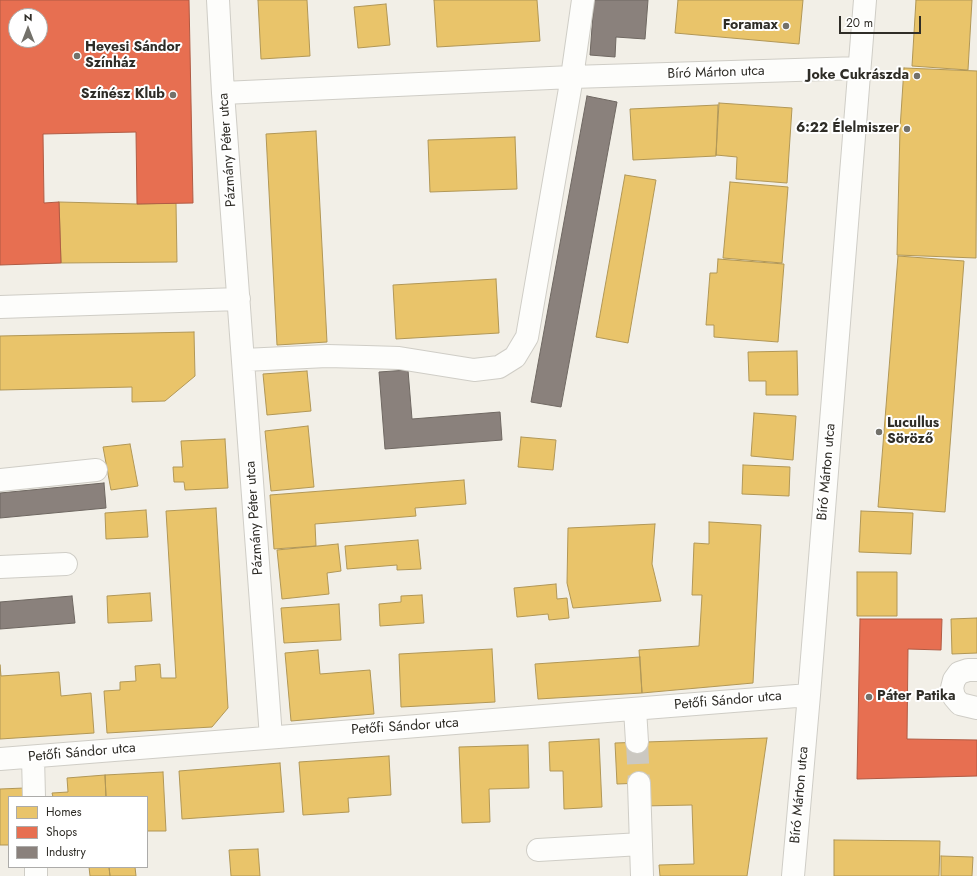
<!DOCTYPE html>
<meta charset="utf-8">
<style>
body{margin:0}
#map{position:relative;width:977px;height:876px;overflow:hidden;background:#f2efe7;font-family:Jost,sans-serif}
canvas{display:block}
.legend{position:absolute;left:8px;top:796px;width:140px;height:72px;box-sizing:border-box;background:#fff;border:1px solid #acaba9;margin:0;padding:5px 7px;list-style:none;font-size:12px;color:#2f2d27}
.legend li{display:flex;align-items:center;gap:8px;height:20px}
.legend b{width:20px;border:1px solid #acaba9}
.north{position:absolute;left:8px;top:8px;width:40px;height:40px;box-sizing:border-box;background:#fff;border:1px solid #acaba9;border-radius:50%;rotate:0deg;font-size:11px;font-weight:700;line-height:16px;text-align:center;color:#2f2d27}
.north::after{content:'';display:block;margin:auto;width:14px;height:18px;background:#73716a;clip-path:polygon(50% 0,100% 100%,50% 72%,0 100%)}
.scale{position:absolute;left:839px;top:16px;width:82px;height:18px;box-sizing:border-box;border:2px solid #2f2d27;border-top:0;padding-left:5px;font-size:12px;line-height:14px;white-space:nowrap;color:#2f2d27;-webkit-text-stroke:3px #fff;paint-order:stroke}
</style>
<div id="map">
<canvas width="977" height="876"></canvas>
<ul class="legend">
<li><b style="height:11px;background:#e9c46a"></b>Homes</li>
<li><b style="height:11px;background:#e76f51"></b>Shops</li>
<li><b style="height:11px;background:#8a817c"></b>Industry</li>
</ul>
<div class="north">N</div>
<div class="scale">20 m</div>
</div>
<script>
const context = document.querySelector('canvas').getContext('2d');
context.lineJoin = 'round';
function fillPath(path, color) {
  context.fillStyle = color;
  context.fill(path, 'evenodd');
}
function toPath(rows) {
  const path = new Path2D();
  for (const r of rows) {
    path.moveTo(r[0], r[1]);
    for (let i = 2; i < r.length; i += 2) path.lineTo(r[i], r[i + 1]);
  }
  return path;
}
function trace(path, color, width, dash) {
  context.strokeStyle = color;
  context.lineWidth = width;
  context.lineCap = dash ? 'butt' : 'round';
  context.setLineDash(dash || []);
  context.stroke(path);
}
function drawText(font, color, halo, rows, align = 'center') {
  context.font = font + ' Jost,sans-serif';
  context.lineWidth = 4;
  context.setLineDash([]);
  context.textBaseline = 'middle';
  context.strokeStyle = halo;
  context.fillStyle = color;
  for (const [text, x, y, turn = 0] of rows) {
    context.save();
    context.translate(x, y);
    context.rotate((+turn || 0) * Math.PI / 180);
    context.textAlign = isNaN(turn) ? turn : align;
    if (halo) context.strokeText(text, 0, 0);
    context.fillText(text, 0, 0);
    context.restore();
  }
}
const homes = toPath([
 [258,0,307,0,310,56,261,59,258,0],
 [434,0,537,0,540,41,437,47,434,0],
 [678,0,803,0,799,44,675,33,678,0],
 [916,0,972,0,968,70,912,66,916,0],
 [386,4,390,45,358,48,354,7,386,4],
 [904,68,977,71,976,258,897,255,900,129,904,68],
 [719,103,792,108,787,183,736,179,737,157,716,155,719,103],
 [718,105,716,156,633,160,630,109,718,105],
 [316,131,327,342,277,345,266,134,316,131],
 [515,137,517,189,430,192,428,140,515,137],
 [625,175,656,180,628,343,596,337,625,175],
 [730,182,788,187,782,263,723,258,730,182],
 [59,202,137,204,176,203,177,262,61,263,59,202],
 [898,256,964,261,945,512,878,507,898,256],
 [718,259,784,264,778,342,714,337,714,325,706,325,710,273,717,273,718,259],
 [496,279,499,333,396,339,393,285,496,279],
 [194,332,195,376,165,401,132,402,132,387,0,390,0,336,194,332],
 [797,351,798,395,766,395,766,381,749,381,748,352,797,351],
 [307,371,311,411,267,415,263,374,307,371],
 [754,413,796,416,793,460,751,456,754,413],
 [308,426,314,487,271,491,265,431,308,426],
 [521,437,556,440,553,470,518,467,521,437],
 [225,439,228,488,185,490,184,482,174,482,173,467,183,467,181,441,225,439],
 [130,444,138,486,111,490,103,447,130,444],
 [743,465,790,467,789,496,742,494,743,465],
 [464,480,466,504,415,508,416,516,315,524,316,546,274,549,270,495,464,480],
 [216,508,228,708,212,727,107,733,104,691,120,690,120,682,136,681,135,666,160,664,161,678,176,678,166,511,216,508],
 [146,510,148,537,106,539,105,513,146,510],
 [861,511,913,513,911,554,859,552,861,511],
 [709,522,761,525,753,683,642,693,639,650,699,646,702,595,692,595,694,543,709,544,709,522],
 [655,524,652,564,661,601,573,608,567,583,568,528,655,524],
 [418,540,421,569,397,570,397,565,347,569,345,546,418,540],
 [338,544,341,571,327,573,329,594,282,599,277,550,338,544],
 [857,572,897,572,897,616,857,616,857,572],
 [556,584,557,599,567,598,569,618,549,620,548,614,517,617,514,588,556,584],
 [150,593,152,621,108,623,107,596,150,593],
 [422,595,424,623,380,626,379,604,401,602,401,596,422,595],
 [339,604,341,640,284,643,281,608,339,604],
 [977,618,977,653,952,654,951,619,977,618],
 [492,649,495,702,401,707,399,654,492,649],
 [318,650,320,674,370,670,374,714,291,721,285,653,318,650],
 [640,657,642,693,538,699,535,664,640,657],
 [0,665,1,676,59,672,61,696,91,693,94,733,0,739,0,665],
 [767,738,747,876,660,876,659,865,694,864,692,805,643,806,642,783,617,784,615,743,767,738],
 [599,739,602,807,564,809,563,771,550,771,549,742,599,739],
 [528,745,529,788,489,789,490,822,462,823,459,747,528,745],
 [389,756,391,795,348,798,349,812,303,815,299,762,389,756],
 [280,763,284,812,182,819,179,771,280,763],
 [163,772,166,831,147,831,147,797,106,797,105,775,163,772],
 [105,775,106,797,53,797,52,793,68,792,67,778,105,775],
 [25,788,25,797,9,797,9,845,0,845,0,789,25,788],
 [834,840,940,841,939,876,834,876,834,840],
 [258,849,260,876,231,876,229,850,258,849],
 [941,856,973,857,972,876,941,876,941,856],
 [89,867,109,867,110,876,90,876,89,867],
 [109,867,135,867,136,876,110,876,109,867]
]);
const shops = toPath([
 [0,0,189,0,193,203,137,204,136,132,43,134,44,203,59,202,61,263,0,265,0,0],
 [16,16,40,16,40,40,16,40,16,16],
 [860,619,942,619,941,650,908,649,907,739,977,740,977,776,857,779,860,619]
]);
const industry = toPath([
 [594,0,648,0,645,39,616,37,615,57,590,55,594,0],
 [587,96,617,102,561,407,531,402,587,96],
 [408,370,412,419,500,412,502,440,385,449,379,372,408,370],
 [104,483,106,508,0,518,0,493,104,483],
 [72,596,75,623,0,629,0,602,72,596]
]);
const minorTunnel = toPath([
 [637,742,639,783]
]);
const minor = toPath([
 [218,0,223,93,271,737],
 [223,93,572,77,859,68],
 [0,307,239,299],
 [244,360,327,356,366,357,399,358,474,370,499,367,515,357,527,337,572,77,583,0],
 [0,480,96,470],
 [0,567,66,564],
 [977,670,968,670,959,673,954,680,952,688,954,697,960,704,977,708],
 [635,709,637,742],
 [33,757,34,797],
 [0,759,809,695],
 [639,783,642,876],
 [538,850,641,844],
 [36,867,36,876],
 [793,876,809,695,865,0]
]);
const markers = [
 [786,26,4,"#73716a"],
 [77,56,4,"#73716a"],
 [917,76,4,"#73716a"],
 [173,95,4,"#73716a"],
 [907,129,4,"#73716a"],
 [879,432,4,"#73716a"],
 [869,697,4,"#73716a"]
];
const poiNames = [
 ["Foramax",778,26],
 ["Hevesi Sándor",85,48,"left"],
 ["Színház",85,64,"left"],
 ["Joke Cukrászda",909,76],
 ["Színész Klub",165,95],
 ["6:22 Élelmiszer",899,129],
 ["Lucullus",887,424,"left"],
 ["Söröző",887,440,"left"],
 ["Páter Patika",877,697,"left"]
];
const streetNames = [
 ["Bíró Márton utca",716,73,-2],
 ["Pázmány Péter utca",228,150,-94],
 ["Bíró Márton utca",827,472,-85],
 ["Pázmány Péter utca",255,518,-94],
 ["Petőfi Sándor utca",728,701,-5],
 ["Petőfi Sándor utca",405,727,-4],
 ["Petőfi Sándor utca",82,753,-5],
 ["Bíró Márton utca",800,795,-85]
];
fillPath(homes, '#e9c46a');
trace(homes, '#b19756', 1);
fillPath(shops, '#e76f51');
trace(shops, '#b05b44', 1);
fillPath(industry, '#8a817c');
trace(industry, '#6f6862', 1);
trace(minorTunnel, '#cbc8c1', 22, [22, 11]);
trace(minor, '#cfcdc6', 24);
trace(minor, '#fdfdfb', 22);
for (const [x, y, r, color] of markers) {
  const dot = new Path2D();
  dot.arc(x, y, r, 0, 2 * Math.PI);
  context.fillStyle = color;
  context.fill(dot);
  trace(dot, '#fff', 1.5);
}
drawText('bold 14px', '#2f2d27', '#fff', poiNames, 'right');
drawText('14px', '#2f2d27', '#fff', streetNames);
</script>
